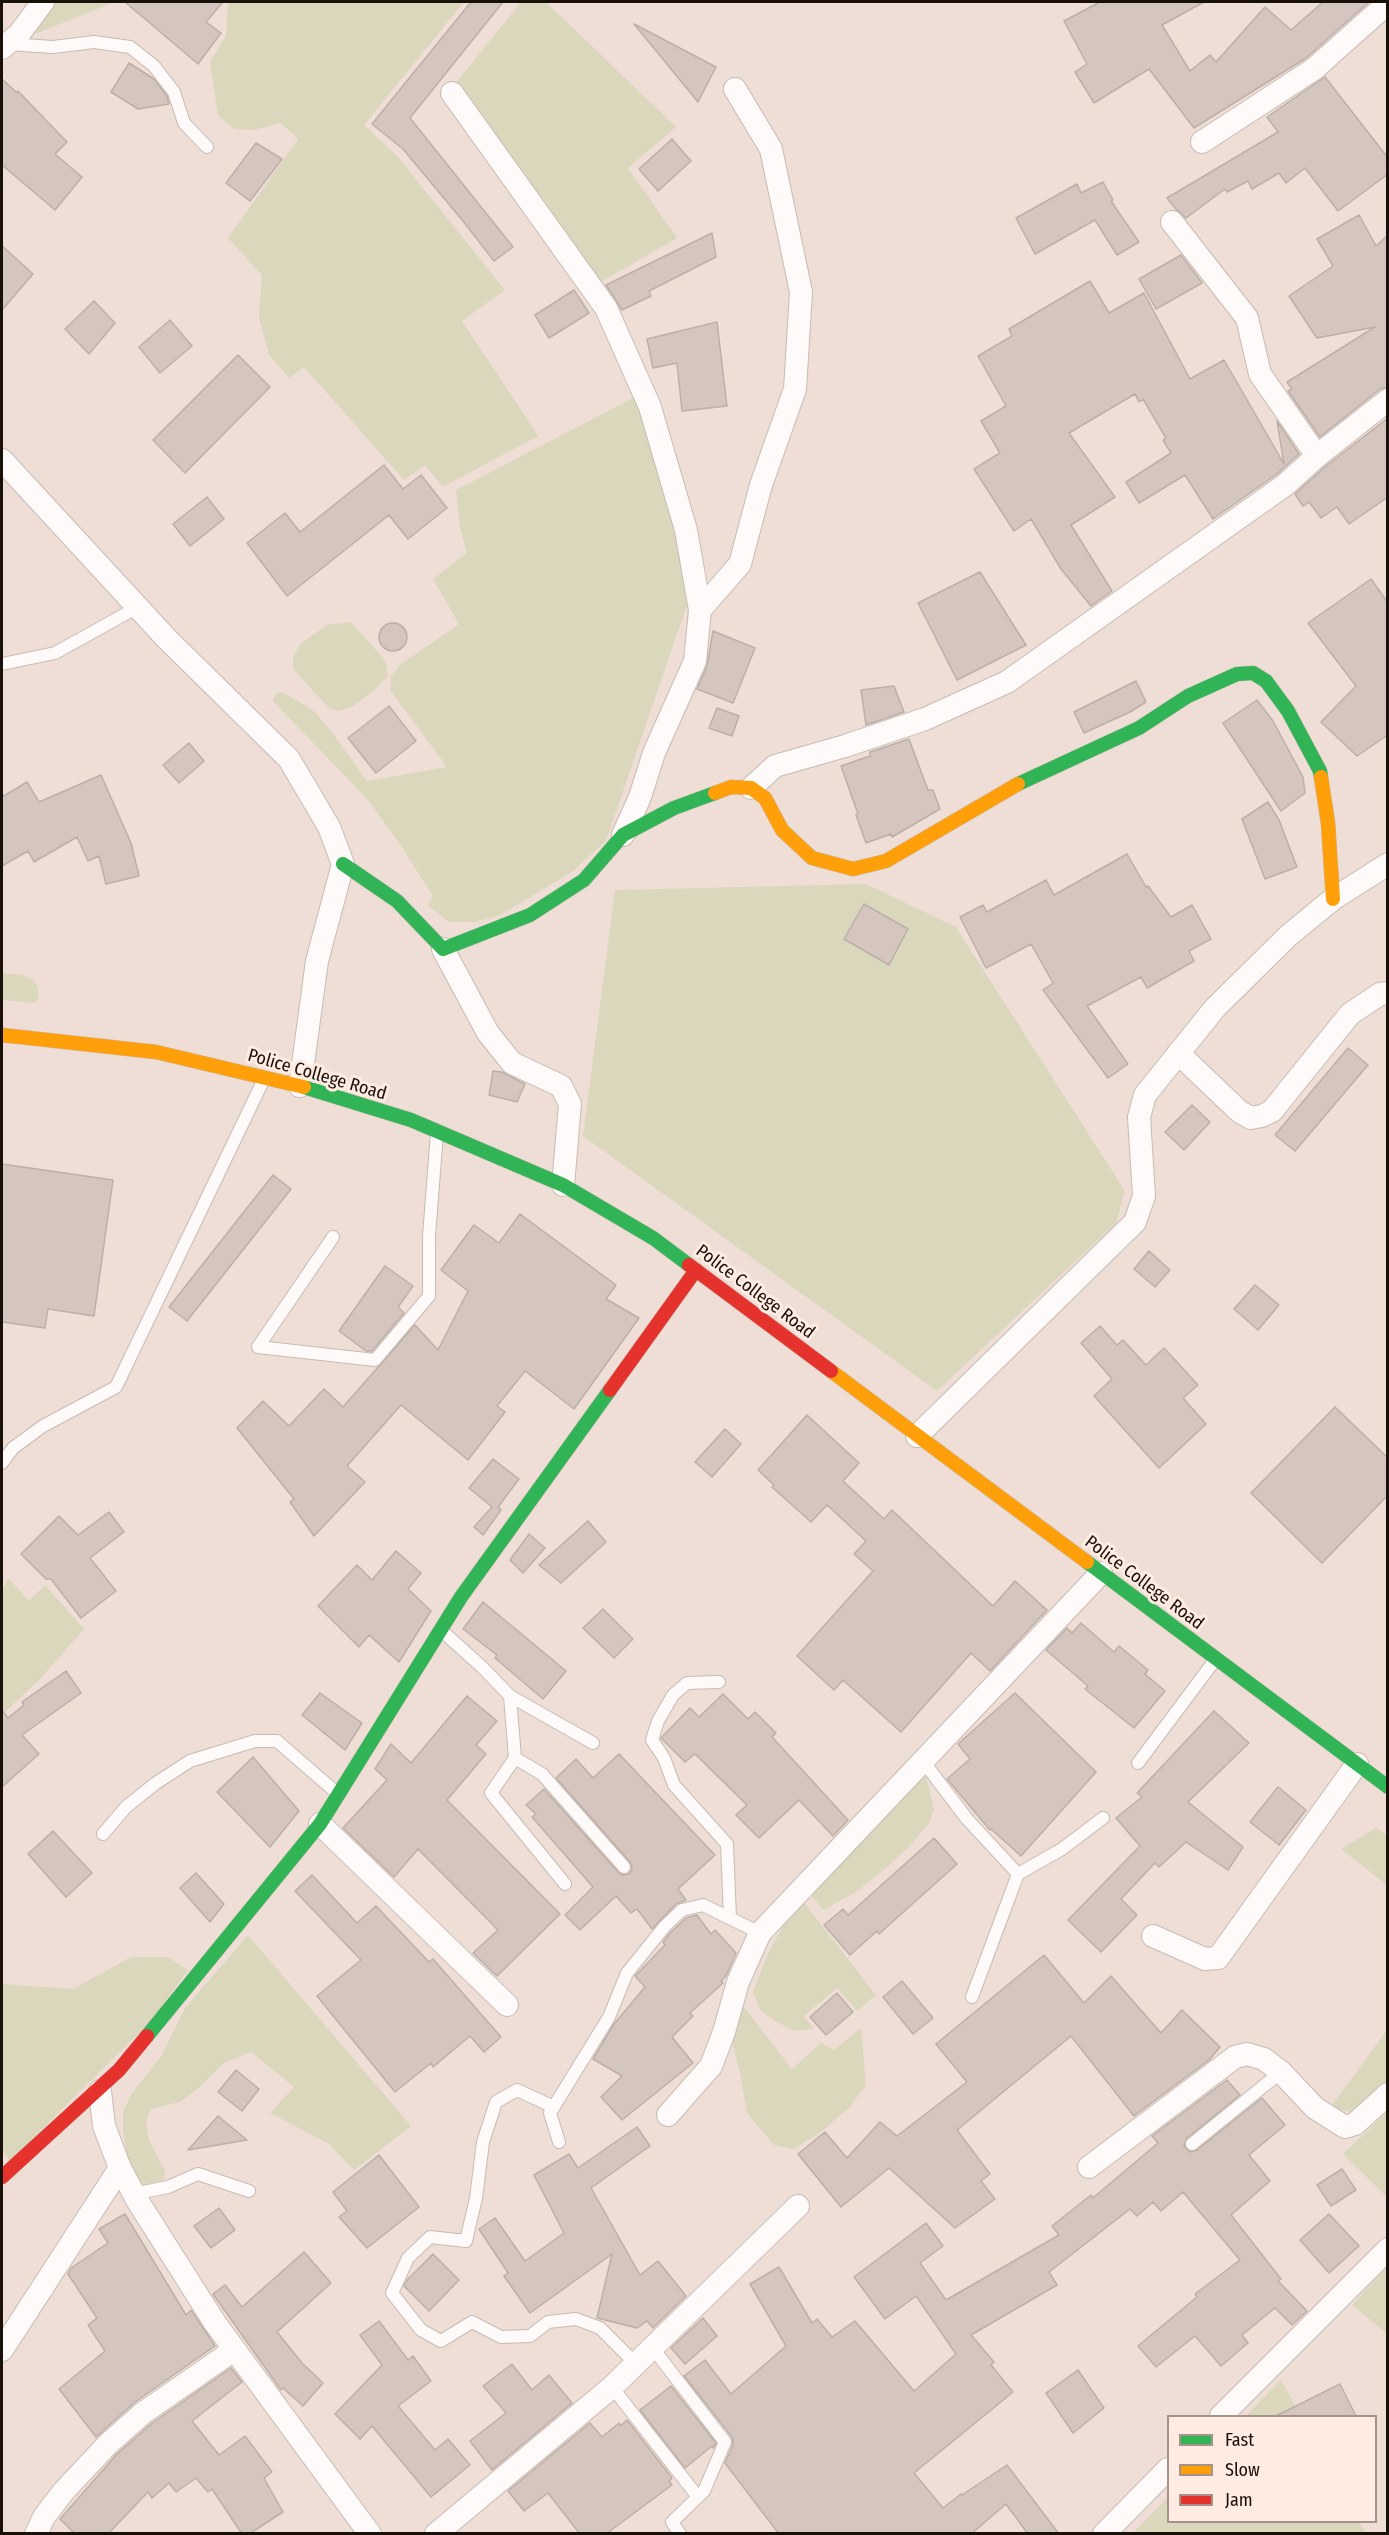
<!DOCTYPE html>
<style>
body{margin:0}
#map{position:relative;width:1389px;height:2535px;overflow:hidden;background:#efded5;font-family:"Fira Sans Condensed",sans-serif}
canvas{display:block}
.frame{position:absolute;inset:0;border:3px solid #1a100a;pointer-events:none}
.legend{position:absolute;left:1167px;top:2415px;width:210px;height:108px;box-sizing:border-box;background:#feebe1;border:2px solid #a3938b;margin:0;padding:8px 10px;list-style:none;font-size:18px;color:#1a100a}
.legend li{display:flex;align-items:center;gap:12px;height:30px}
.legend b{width:30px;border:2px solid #a3938b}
</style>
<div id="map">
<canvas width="1389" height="2535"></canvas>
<div class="frame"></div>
<ul class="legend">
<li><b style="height:8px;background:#30b455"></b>Fast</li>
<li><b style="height:8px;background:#ff9f0a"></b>Slow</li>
<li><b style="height:8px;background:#e5322d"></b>Jam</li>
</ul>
</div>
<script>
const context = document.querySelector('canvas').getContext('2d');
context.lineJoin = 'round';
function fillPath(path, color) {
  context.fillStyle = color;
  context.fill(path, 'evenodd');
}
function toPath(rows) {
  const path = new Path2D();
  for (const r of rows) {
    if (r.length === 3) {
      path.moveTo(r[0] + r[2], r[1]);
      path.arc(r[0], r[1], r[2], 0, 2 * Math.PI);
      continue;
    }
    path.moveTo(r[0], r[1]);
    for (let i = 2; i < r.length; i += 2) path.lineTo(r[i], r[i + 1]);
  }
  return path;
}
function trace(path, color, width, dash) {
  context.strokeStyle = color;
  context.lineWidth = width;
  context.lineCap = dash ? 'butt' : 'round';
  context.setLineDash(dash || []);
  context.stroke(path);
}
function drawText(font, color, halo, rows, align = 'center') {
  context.font = font + ' "Fira Sans Condensed",sans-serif';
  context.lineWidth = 6;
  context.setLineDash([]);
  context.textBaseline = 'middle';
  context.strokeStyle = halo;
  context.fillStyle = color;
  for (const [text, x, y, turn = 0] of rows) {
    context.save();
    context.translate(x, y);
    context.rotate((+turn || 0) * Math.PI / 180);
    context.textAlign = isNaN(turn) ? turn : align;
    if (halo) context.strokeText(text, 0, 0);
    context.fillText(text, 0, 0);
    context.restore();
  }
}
const green = toPath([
 [54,2,115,2,35,34],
 [228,2,464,2,364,125,398,157,505,290,462,321,538,436,443,487,425,465,404,480,304,367,289,378,269,355,259,317,262,275,228,238,298,139,281,123,254,130,234,129,218,115,210,62,226,35],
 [521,2,546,2,676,127,628,168,677,238,599,283,455,84],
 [635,397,647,422,678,537,685,578,687,605,606,841,573,871,501,915,475,922,449,922,428,905,433,896,399,843,368,800,273,701,276,693,283,692,314,711,334,735,367,781,447,767,390,690,391,676,400,665,459,624,433,579,467,553,460,528,456,490],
 [351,622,385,660,388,676,371,693,350,708,338,711,330,709,293,669,293,657,300,644,327,625],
 [866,884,956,927,1125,1191,1116,1223,937,1391,583,1136,615,890],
 [2,973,23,975,33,980,38,987,38,999,35,1003,2,1000],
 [9,1579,29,1601,45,1585,84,1629,41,1678,2,1715,2,1589],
 [926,1775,934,1809,930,1822,909,1847,886,1868,856,1892,823,1910,811,1895,842,1859],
 [1376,1828,1387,1835,1387,1885,1341,1849],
 [803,1901,876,1995,857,2011,837,1988,804,2016,814,2029,795,2031,775,2021,761,2011,753,1992,768,1954,785,1922],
 [248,1935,411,2126,354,2170,329,2144,270,2113,294,2087,251,2052,224,2063,200,2087,180,2102,151,2109,146,2122,149,2140,165,2171,164,2180,139,2186,128,2159,123,2132,123,2112,132,2093,162,2055,185,2008],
 [131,1957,168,1957,188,1970,151,2021,10,2161,2,2150,2,1984,73,1989],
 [741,2003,792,2069,821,2043,834,2050,861,2028,866,2085,849,2108,822,2131,794,2149,774,2145,747,2113,741,2076,731,2037],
 [1387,2030,1387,2087,1357,2113,1330,2108],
 [1387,2112,1387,2197,1343,2154],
 [1387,2267,1388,2332,1386,2333,1352,2305],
 [1281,2380,1301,2416,1246,2416],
 [1168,2497,1168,2522,1359,2522,1366,2533,1133,2533]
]);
const building = toPath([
 [125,2,223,2,206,22,221,33,198,64,125,2],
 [471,2,503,2,410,118,513,247,494,261,463,221,403,149,372,124,471,2],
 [1100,2,1204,2,1162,25,1190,71,1210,55,1216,62,1265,7,1291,30,1323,2,1369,2,1306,58,1194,128,1149,69,1094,103,1075,72,1087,64,1064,21,1100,2],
 [634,24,716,67,698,102,634,24],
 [129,63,154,79,167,96,169,104,138,109,111,92,129,63],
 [1325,77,1388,158,1388,174,1338,211,1305,168,1286,183,1279,173,1252,189,1248,181,1227,192,1225,189,1186,218,1176,209,1167,198,1278,132,1267,117,1325,77],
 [2,79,17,93,18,91,67,142,55,154,82,177,55,210,2,165,2,79],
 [672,139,691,161,658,191,639,169,672,139],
 [256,143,282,159,250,201,226,183,256,143],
 [1103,182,1113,200,1111,201,1139,242,1117,255,1095,220,1035,254,1016,218,1077,184,1081,193,1103,182],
 [1359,215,1376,246,1388,235,1388,387,1380,389,1320,437,1288,391,1292,389,1287,382,1375,327,1317,338,1289,296,1333,266,1317,239,1359,215],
 [712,233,716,257,649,291,651,296,622,310,606,285,712,233],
 [2,246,33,274,2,310,2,246],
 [1181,255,1202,283,1156,309,1139,279,1181,255],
 [1090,281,1109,313,1144,293,1190,379,1224,360,1284,464,1277,421,1299,454,1277,474,1213,519,1185,475,1139,503,1126,482,1171,453,1163,440,1166,438,1143,399,1139,402,1135,394,1069,433,1115,497,1071,525,1112,591,1091,606,1061,569,1031,519,1014,531,974,469,1000,453,981,421,1006,406,978,356,1012,336,1009,329,1090,281],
 [574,290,589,313,549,338,535,315,574,290],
 [94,301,115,323,89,354,65,329,94,301],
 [170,320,192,346,160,373,139,347,170,320],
 [717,322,727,406,682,411,677,363,653,368,647,339,717,322],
 [238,355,270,387,185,473,153,440,238,355],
 [1388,418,1388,497,1349,524,1337,507,1321,518,1309,502,1303,506,1295,494,1326,466,1388,418],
 [384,465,403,489,421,475,447,508,408,539,389,515,287,596,247,543,285,513,300,532,384,465],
 [207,497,224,519,190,546,173,524,207,497],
 [980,572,1026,645,957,680,918,603,980,572],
 [1371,579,1388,603,1388,735,1357,756,1321,722,1356,686,1308,623,1371,579],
 [393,637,14],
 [713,631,755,648,733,703,697,689,707,666,713,631],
 [1136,681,1146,702,1130,712,1084,733,1074,712,1136,681],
 [894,686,904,712,866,725,861,690,894,686],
 [1257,700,1273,721,1303,777,1305,793,1281,811,1223,723,1257,700],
 [389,706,416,741,376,773,348,738,389,706],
 [717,708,739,716,732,736,709,728,717,708],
 [909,739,928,790,933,790,940,809,892,837,891,834,866,843,856,815,858,814,841,766,870,756,870,752,909,739],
 [189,743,204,761,179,783,163,765,189,743],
 [101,775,131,843,139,876,106,884,99,856,88,861,77,837,34,862,28,851,2,866,2,797,27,782,39,802,101,775],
 [1268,802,1279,820,1297,867,1265,879,1242,819,1268,802],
 [1127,854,1146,887,1148,886,1171,917,1192,905,1211,939,1189,951,1194,961,1147,988,1141,977,1087,1006,1128,1064,1108,1078,1043,990,1053,983,1031,944,986,968,960,917,983,905,987,912,1046,880,1054,895,1127,854],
 [864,904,908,929,889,965,844,939,864,904],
 [1348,1048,1368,1065,1295,1151,1275,1135,1348,1048],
 [493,1071,502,1072,525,1084,517,1102,489,1095,493,1071],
 [1192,1105,1210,1122,1184,1150,1165,1132,1192,1105],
 [2,1164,113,1180,94,1316,48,1309,45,1328,2,1322,2,1164],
 [273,1175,291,1189,187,1321,169,1307,273,1175],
 [520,1214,616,1285,606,1299,639,1318,574,1409,525,1371,497,1406,505,1412,468,1460,401,1405,347,1466,365,1482,314,1536,290,1502,294,1499,237,1428,263,1401,289,1426,324,1389,343,1407,415,1325,438,1350,468,1291,441,1270,474,1225,499,1243,520,1214],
 [1149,1251,1170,1270,1155,1287,1134,1269,1149,1251],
 [385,1266,413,1286,398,1307,404,1313,372,1351,366,1351,339,1331,385,1266],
 [1255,1285,1279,1305,1258,1330,1234,1309,1255,1285],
 [1100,1326,1117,1345,1123,1340,1146,1365,1164,1348,1198,1385,1183,1398,1206,1424,1159,1468,1094,1396,1112,1379,1081,1343,1100,1326],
 [1335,1407,1388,1458,1388,1495,1322,1563,1251,1493,1335,1407],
 [807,1415,859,1463,843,1481,884,1519,892,1510,993,1606,1015,1581,1047,1610,990,1671,971,1653,901,1732,843,1680,834,1690,797,1656,873,1571,854,1554,866,1541,827,1505,811,1522,772,1487,774,1485,758,1470,807,1415],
 [725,1429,741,1444,712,1477,695,1462,725,1429],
 [493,1459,519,1479,498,1507,501,1510,483,1535,474,1527,492,1507,469,1488,493,1459],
 [109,1512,124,1532,90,1558,116,1591,81,1618,51,1579,46,1579,21,1554,59,1516,78,1535,109,1512],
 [588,1521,606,1542,561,1583,539,1565,588,1521],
 [529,1534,545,1548,523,1573,510,1560,529,1534],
 [396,1551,421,1573,408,1589,431,1611,399,1662,369,1635,359,1647,318,1606,357,1565,372,1580,396,1551],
 [483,1602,566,1671,543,1699,495,1658,497,1655,463,1629,483,1602],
 [603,1609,633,1639,614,1658,583,1628,603,1609],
 [1081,1623,1114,1652,1119,1646,1148,1670,1145,1674,1165,1691,1134,1728,1085,1689,1088,1686,1046,1650,1067,1628,1072,1633,1081,1623],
 [66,1671,81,1693,22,1735,39,1754,2,1787,2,1710,8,1718,24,1705,22,1702,66,1671],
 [320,1693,362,1723,345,1750,302,1715,320,1693],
 [1015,1693,1096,1772,1021,1856,991,1829,990,1830,947,1779,970,1759,958,1744,1015,1693],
 [723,1694,748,1719,755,1712,776,1733,772,1737,848,1820,833,1836,799,1800,759,1838,736,1815,747,1805,695,1754,685,1762,661,1738,690,1708,699,1717,723,1694],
 [467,1696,497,1721,476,1745,486,1754,447,1800,560,1914,497,1976,473,1953,498,1930,418,1849,394,1877,343,1828,387,1780,375,1769,391,1744,411,1763,467,1696],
 [1214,1711,1249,1743,1188,1802,1243,1847,1228,1870,1186,1842,1159,1867,1155,1863,1121,1899,1137,1915,1101,1952,1068,1920,1140,1846,1116,1818,1142,1797,1137,1793,1214,1711],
 [619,1754,715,1855,678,1889,686,1900,676,1904,652,1929,637,1909,631,1913,616,1896,580,1930,565,1915,593,1887,532,1817,536,1814,526,1805,544,1789,618,1872,622,1875,629,1874,632,1869,630,1862,556,1778,576,1759,593,1778,619,1754],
 [253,1757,299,1811,270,1847,217,1792,253,1757],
 [1278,1787,1306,1810,1279,1845,1250,1822,1278,1787],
 [53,1831,92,1873,66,1897,28,1854,53,1831],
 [934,1838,957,1864,879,1934,877,1931,850,1955,824,1925,843,1909,848,1915,934,1838],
 [196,1873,224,1904,210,1922,180,1888,196,1873],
 [312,1875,357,1923,376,1906,429,1962,433,1959,501,2037,484,2052,470,2036,433,2067,431,2063,395,2092,317,1996,361,1960,295,1891,312,1875],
 [697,1915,711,1934,715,1930,736,1953,726,1976,721,1981,723,1983,690,2013,693,2016,672,2037,693,2063,622,2120,601,2097,622,2076,593,2059,614,2024,645,1987,635,1976,665,1945,663,1942,671,1932,686,1918,697,1915],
 [1044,1955,1084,2003,1111,1976,1161,2033,1182,2010,1220,2047,1209,2060,1134,2116,1071,2036,957,2130,990,2174,981,2181,995,2199,955,2228,889,2168,841,2207,798,2154,825,2132,847,2158,880,2122,897,2136,967,2082,936,2044,1044,1955],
 [902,1981,933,2018,913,2034,883,1997,902,1981],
 [837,1993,853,2012,826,2035,810,2017,837,1993],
 [236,2070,259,2089,242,2111,218,2092,236,2070],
 [1227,2080,1240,2095,1187,2138,1184,2146,1190,2152,1197,2150,1262,2098,1285,2125,1249,2155,1270,2181,1231,2215,1281,2279,1278,2281,1307,2311,1292,2325,1275,2308,1242,2335,1248,2343,1221,2366,1195,2336,1156,2367,1138,2346,1197,2297,1195,2294,1240,2260,1183,2192,1161,2211,1153,2202,1137,2216,1130,2209,1049,2272,1057,2285,971,2335,994,2362,991,2365,1013,2392,914,2473,943,2508,961,2494,962,2495,1007,2465,1059,2534,1028,2534,1006,2504,971,2534,779,2534,725,2463,733,2445,732,2437,684,2376,705,2360,731,2394,786,2346,750,2284,779,2267,812,2323,817,2319,832,2337,855,2321,914,2391,956,2354,916,2296,885,2319,854,2277,926,2223,943,2246,920,2263,946,2300,1059,2235,1052,2226,1091,2195,1093,2198,1158,2143,1152,2136,1227,2080],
 [218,2116,247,2140,188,2150,218,2116],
 [637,2127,650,2146,591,2188,640,2275,658,2261,686,2296,653,2328,647,2321,637,2328,597,2318,612,2254,530,2313,504,2276,508,2273,479,2229,495,2218,525,2261,564,2233,534,2175,569,2154,578,2168,637,2127],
 [379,2155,419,2207,367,2248,339,2217,347,2211,333,2192,379,2155],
 [1342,2169,1356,2190,1331,2206,1317,2185,1342,2169],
 [219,2208,235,2230,211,2248,194,2226,219,2208],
 [125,2214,186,2315,191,2310,215,2346,135,2402,96,2437,59,2389,105,2351,88,2325,97,2318,68,2274,71,2268,108,2243,99,2229,125,2214],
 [1329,2214,1359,2246,1329,2273,1300,2240,1329,2214],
 [304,2252,331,2283,277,2332,302,2363,323,2383,303,2406,283,2388,281,2390,213,2294,225,2285,242,2307,304,2252],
 [433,2254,459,2280,429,2311,404,2286,407,2280,433,2254],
 [703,2318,717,2336,685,2364,671,2348,703,2318],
 [379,2321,408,2360,413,2356,431,2381,398,2406,435,2450,448,2439,470,2465,431,2497,372,2426,360,2439,335,2414,382,2365,360,2335,379,2321],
 [512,2364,532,2390,549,2375,572,2403,492,2470,470,2441,506,2413,483,2386,512,2364],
 [231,2368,242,2382,192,2421,219,2455,245,2436,272,2472,264,2478,283,2512,249,2534,242,2534,212,2489,208,2492,196,2478,176,2492,169,2483,152,2498,148,2492,108,2534,75,2534,60,2519,117,2454,151,2424,231,2368],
 [1078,2370,1104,2408,1073,2433,1046,2393,1078,2370],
 [1340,2384,1356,2416,1276,2416,1340,2384],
 [671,2386,716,2443,713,2448,712,2446,685,2468,640,2410,671,2386],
 [627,2420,672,2478,669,2481,672,2485,606,2534,580,2534,548,2493,524,2511,508,2491,590,2423,602,2437,619,2423,620,2426,627,2420]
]);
const lane = toPath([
 [8,44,53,47,94,42,130,47,154,66,174,92,184,123,207,147],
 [2,664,55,653,138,607],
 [333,1237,258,1347,375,1360,429,1296,429,1236,437,1133],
 [2,1463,13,1448,43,1426,116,1387,264,1079],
 [442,1631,482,1667,510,1696,515,1758,491,1793,565,1884],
 [719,1682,687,1683,673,1695,658,1721,652,1740,664,1758,674,1785,727,1844,730,1918],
 [510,1696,593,1743],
 [515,1758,542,1774,624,1867],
 [923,1761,967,1819,1018,1874,972,1997],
 [1138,1763,1215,1660],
 [103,1834,126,1807,156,1783,190,1761,255,1741,277,1741,338,1794],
 [1018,1874,1062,1849,1103,1818],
 [554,2107,517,2090,496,2102,483,2142,476,2198,466,2241,430,2237,408,2258,392,2293,421,2330,441,2341,472,2322,501,2337,530,2336,548,2322,576,2319,600,2328,636,2364],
 [559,2142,550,2113,609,2017,627,1973,665,1926,682,1910,703,1905,760,1933],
 [1192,2144,1281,2072],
 [133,2194,168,2187,198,2174,249,2191],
 [652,2347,725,2442,704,2491,672,2522,680,2534],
 [612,2387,698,2497]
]);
const street = toPath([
 [2,48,19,34,43,2],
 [452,93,606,308,650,407,686,530,700,610,695,661,654,753,640,797,623,835],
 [1202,142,1314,69,1388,3],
 [1172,222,1247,318,1260,374,1317,456],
 [2,460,167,639,289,759,329,827,343,864,317,961,300,1086],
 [700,610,740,564,761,485,795,389,801,292,771,149,735,89],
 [751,788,775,766,845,746,925,719,1007,682,1285,485,1317,456,1388,400],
 [443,949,488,1033,512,1063,561,1086,570,1104,563,1185],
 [1178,1053,1240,1112,1251,1118,1262,1116,1272,1111,1350,1014,1380,994,1388,993],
 [917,1436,1135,1222,1144,1196,1139,1117,1145,1095,1215,1008,1288,936,1333,899,1388,864],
 [320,1824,507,2005],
 [1153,1936,1205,1959,1218,1958,1357,1764],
 [100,2091,104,2126,120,2168,137,2200,215,2323,370,2534],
 [668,2115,711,2066,724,2032,738,1982,760,1933,1101,1573],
 [1089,2167,1235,2057,1247,2054,1264,2059,1281,2072,1315,2108,1345,2127,1355,2124,1388,2094],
 [2,2350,120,2168],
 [1221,2416,1388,2249],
 [36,2534,44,2517,63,2492,108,2444,143,2413,234,2350],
 [436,2534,612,2387,798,2206],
 [1104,2534,1168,2469]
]);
const fast = toPath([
 [1018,784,1139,728,1188,696,1237,674,1253,673,1266,681,1288,711,1320,771,1321,777],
 [343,864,397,901,443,949,530,915,584,880,623,835,674,808,715,793],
 [304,1087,411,1120,563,1185,653,1238,689,1265],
 [1087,1562,1388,1787],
 [147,2036,320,1824,461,1597,610,1390]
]);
const slow = toPath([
 [1321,777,1328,823,1333,899],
 [715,793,731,787,751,788,765,798,782,830,812,858,853,869,886,861,1018,784],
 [2,1035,156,1052,304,1087],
 [831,1371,1087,1562]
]);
const jam = toPath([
 [689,1265,831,1371],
 [610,1390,696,1270],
 [2,2177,119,2070,147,2036]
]);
const streetNames = [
 ["Police College Road",317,1075,16],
 ["Police College Road",755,1292,37],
 ["Police College Road",1144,1583,37]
];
fillPath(green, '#dbd7bd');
fillPath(building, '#d4c6bf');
trace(building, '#bcafa7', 1.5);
trace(lane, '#c7bbb4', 14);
trace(street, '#c7bbb4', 24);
trace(fast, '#c7bbb4', 15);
trace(slow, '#c7bbb4', 15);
trace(jam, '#c7bbb4', 15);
trace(lane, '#fdfaf9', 12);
trace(street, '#fdfaf9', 22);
trace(fast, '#30b455', 14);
trace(slow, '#ff9f0a', 14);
trace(jam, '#e5322d', 14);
drawText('18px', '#1a100a', '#feebe1', streetNames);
</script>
